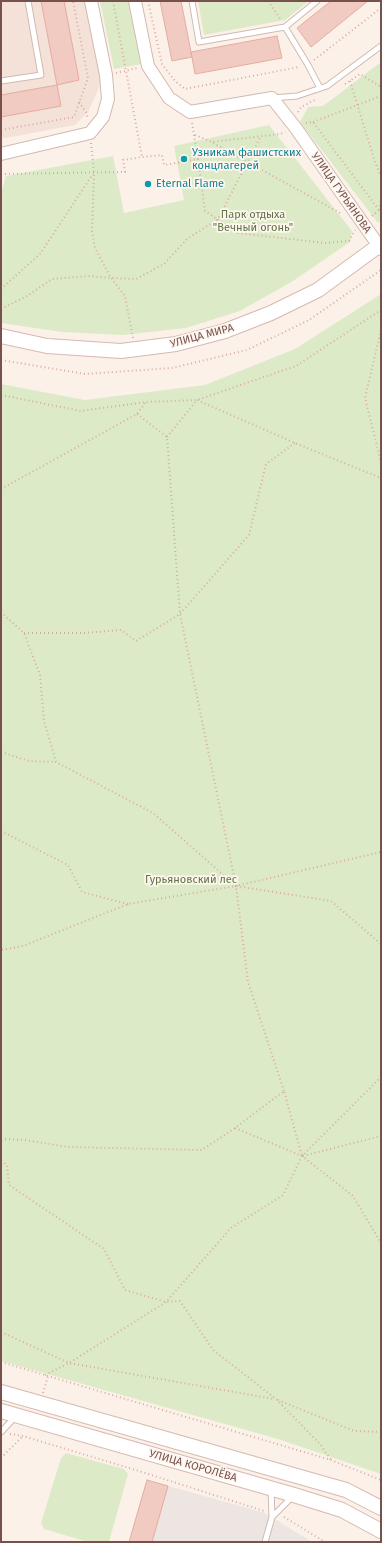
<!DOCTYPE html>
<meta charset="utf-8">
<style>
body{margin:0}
#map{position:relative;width:382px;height:1543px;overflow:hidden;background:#fcf1e9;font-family:"Fira Sans",sans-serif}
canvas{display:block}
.frame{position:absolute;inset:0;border:2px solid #77524d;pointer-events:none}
</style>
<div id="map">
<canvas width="382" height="1543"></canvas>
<div class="frame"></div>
</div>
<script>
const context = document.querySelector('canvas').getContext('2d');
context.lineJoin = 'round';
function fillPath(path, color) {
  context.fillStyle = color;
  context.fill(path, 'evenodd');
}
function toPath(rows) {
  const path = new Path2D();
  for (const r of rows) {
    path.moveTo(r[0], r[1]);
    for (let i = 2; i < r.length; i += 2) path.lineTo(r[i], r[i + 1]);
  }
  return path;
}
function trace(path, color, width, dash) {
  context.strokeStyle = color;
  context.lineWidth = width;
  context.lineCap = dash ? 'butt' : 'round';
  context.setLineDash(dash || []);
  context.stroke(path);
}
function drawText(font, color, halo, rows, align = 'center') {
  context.font = font + ' "Fira Sans",sans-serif';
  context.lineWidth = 3.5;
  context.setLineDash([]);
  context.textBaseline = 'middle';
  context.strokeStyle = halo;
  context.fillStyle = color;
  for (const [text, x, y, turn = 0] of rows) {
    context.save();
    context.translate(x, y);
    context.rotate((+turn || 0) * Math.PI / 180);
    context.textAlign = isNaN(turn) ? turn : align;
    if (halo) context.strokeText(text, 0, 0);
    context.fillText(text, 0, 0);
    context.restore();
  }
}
const residential = toPath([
 [1,1,86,1,103,79,88,112,75,125,1,139]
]);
const industrial = toPath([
 [147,1480,265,1513,312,1542,129,1542]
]);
const green = toPath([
 [100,1,129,1,142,64,114,69],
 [198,1,309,1,285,20,204,35],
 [381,62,381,220,378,223,300,122,308,107,323,106],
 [269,125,352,231,350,242,293,281,240,311,186,328,123,335,62,332,1,323,1,194,6,176,113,156,124,213,184,200,174,146],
 [381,294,381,1474,278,1439,1,1361,1,384,85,400,205,385,295,349],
 [66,1453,124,1469,128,1474,109,1542,88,1542,44,1529,41,1523,61,1458]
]);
const building = toPath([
 [41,1,64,1,79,80,57,85,41,1],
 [160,1,181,1,192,57,172,61,160,1],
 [331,1,368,1,311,47,297,28,331,1],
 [277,36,282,58,195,74,191,52,277,36],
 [57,85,61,106,1,117,1,95,57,85],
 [147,1480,168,1486,152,1542,129,1542,147,1480]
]);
const path = toPath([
 [113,1,142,157],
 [148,1,162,64,175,81,185,89,299,67],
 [268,1,281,20],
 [314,60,381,8],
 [116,73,137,68],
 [350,81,375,162,381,176],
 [345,84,360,74,381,87],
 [79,102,86,112,88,119],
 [298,112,301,107,317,99],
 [313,122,381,96],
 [192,123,198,158],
 [306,123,313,122,379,210],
 [1,130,74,117,88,78,73,1],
 [195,135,212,142,280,134,285,132],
 [91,143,94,173,92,232,95,248,111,278,125,296,133,338],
 [213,143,342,214],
 [1,174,125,172,123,160,142,157,162,155,164,165,198,159,205,211,238,233,325,243,349,241,355,230],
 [379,210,381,199],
 [372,216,379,210,381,212],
 [1,289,40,254,93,174],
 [1,309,27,296,52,279,89,276,111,278,136,279,164,264,187,239,218,219,261,136],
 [381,330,365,398,381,462],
 [1,360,85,374,172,368,247,350,309,320,381,270],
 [1,395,81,411,146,402,197,400,296,366,381,310],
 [137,414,167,437,180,614,236,886,381,852],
 [167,437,197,400,295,443,381,478],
 [1,489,137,414,146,402],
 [1,612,24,633,40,675,44,721,56,762,153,813,236,886,128,904,23,946,1,950],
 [24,633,84,633,121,630,136,641,180,614,249,535,266,464,295,443],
 [1,752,29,761,56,762],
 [1,831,68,865,82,892,128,904],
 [284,1091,248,982,236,886,331,901,381,944],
 [235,1128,302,1156,353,1196,381,1243],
 [1,1139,25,1140,68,1147,202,1150,235,1128,284,1091,302,1156],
 [303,1156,381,1136],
 [1,1161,7,1165,9,1185,104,1249,125,1290,166,1302,180,1301,213,1350,276,1399,320,1444,331,1460],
 [1,1332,69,1363,274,1399],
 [1,1362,331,1460,381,1480],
 [45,1375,69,1363,166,1302,231,1228,283,1195,302,1156,381,1077],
 [43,1393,48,1376],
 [278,1400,354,1431,381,1432],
 [10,1434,23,1436,139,1471,264,1511],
 [1,1458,23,1436],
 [284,1517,325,1542]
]);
const service = toPath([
 [192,1,199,42,285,27,317,1],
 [285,27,308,65,320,88],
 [1,81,41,75,28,1],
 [273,98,297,96,327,86,381,46],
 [1,1432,15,1417],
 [271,1489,272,1517],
 [265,1542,272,1517,293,1496]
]);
const tertiary = toPath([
 [135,1,148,66,169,98,190,112,272,98,295,127,381,249],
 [1,154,90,133,103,117,108,99,106,75,91,1]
]);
const secondary = toPath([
 [1,336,47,346,121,351,176,344,225,331,271,313,318,290,381,244],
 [1,1392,346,1490,381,1508],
 [1,1411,294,1495,342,1510,381,1531]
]);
const markers = [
 [184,159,4,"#0f9aa8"],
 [148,184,4,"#0f9aa8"]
];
const cultureNames = [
 ["Узникам фашистских",192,153],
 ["концлагерей",192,166],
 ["Eternal Flame",156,184]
];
const streetNames = [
 ["УЛИЦА ГУРЬЯНОВА",341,193,55],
 ["УЛИЦА МИРА",202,336,-15],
 ["УЛИЦА КОРОЛЁВА",193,1466,16]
];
const parkNames = [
 ["Парк отдыха",253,215],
 ["\"Вечный огонь\"",253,228],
 ["Гурьяновский лес",191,880]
];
fillPath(residential, '#f4e1d8');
fillPath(industrial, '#ede5e2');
fillPath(green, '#ddeac7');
fillPath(building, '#f1cac1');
trace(building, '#e4aca2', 1);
trace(service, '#d1b9b1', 7);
trace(tertiary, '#d1b9b1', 14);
trace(secondary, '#d6b9b1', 16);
trace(path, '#d7aca4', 2, [1, 3]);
trace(service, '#fff', 5);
trace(tertiary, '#fff', 12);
trace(secondary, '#fff', 14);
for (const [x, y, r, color] of markers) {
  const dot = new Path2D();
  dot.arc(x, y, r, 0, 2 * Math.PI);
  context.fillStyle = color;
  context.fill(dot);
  trace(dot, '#fff6f0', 1.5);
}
drawText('11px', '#0d838f', '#fff6f0', cultureNames, 'left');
drawText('11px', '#77524d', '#fff6f0', streetNames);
drawText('11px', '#5d7641', '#fff6f0', parkNames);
</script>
